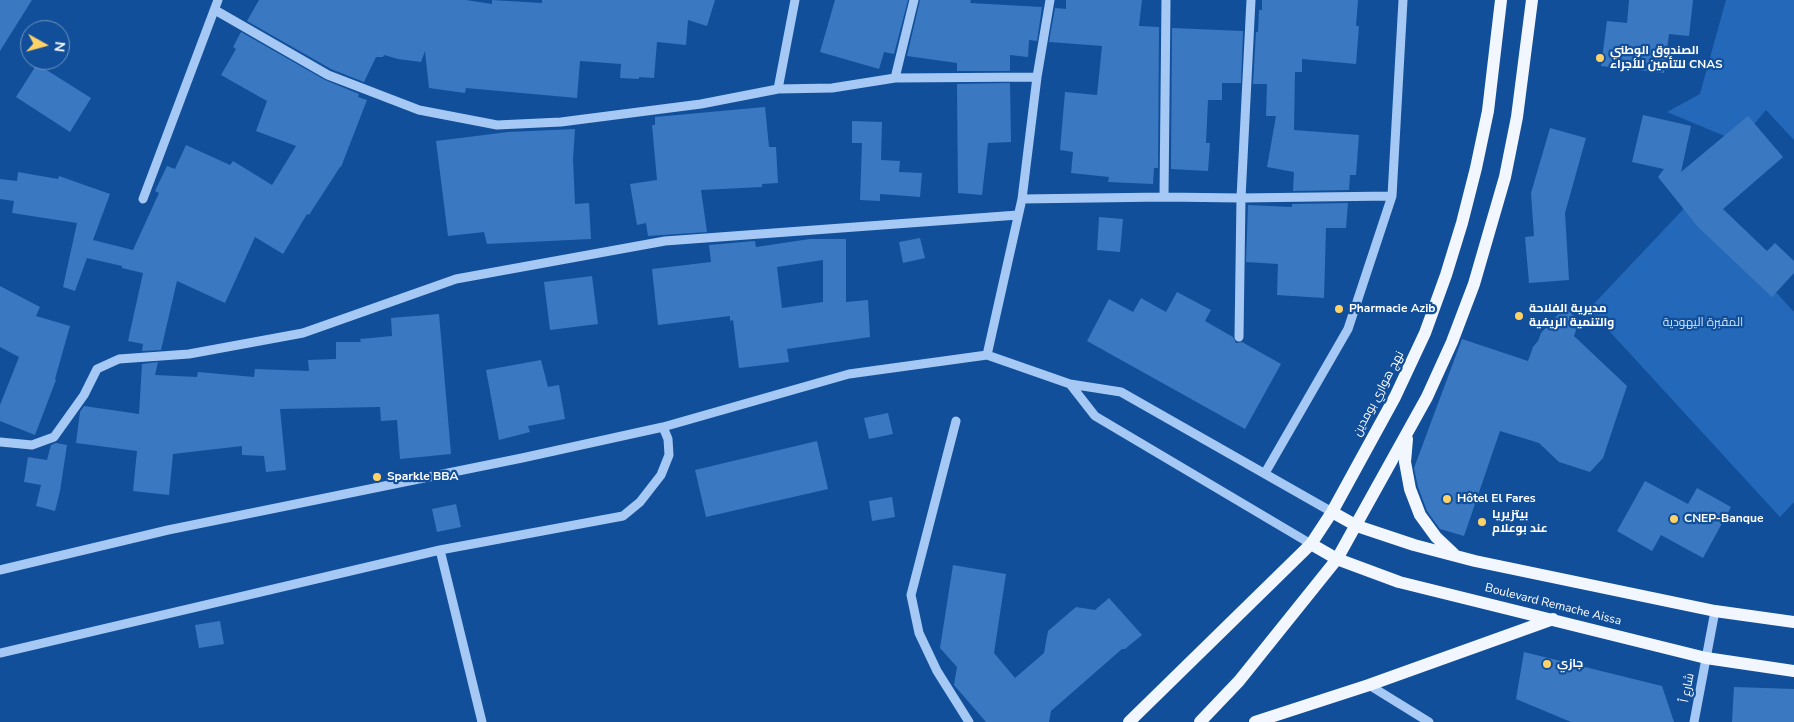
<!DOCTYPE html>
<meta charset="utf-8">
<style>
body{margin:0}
#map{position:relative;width:1794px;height:722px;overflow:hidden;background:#124f9a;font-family:"Nunito Sans",sans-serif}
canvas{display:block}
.north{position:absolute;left:20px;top:20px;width:50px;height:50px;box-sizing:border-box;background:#124f9a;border:1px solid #7195c2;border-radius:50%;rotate:97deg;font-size:14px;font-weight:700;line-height:20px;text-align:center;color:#fff}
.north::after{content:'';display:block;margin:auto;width:18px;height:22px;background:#ffd268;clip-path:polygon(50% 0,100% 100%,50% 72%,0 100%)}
</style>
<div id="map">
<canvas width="1794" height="722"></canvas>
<div class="north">N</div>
</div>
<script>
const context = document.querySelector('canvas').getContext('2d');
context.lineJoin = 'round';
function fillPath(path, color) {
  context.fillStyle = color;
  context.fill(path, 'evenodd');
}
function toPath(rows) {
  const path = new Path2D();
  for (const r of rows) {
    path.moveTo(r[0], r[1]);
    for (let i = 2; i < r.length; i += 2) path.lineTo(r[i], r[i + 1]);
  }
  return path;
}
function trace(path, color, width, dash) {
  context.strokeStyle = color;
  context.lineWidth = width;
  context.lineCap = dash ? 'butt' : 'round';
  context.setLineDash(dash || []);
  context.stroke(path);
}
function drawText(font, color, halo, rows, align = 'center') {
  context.font = font + ' "Nunito Sans",Cairo,sans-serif';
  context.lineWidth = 4.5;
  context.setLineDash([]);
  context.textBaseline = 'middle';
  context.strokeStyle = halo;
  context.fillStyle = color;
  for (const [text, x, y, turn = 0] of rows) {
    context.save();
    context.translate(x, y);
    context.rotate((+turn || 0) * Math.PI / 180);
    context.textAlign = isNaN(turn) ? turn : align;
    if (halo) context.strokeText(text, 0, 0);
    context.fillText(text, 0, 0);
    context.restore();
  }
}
const green = toPath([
 [1726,0,1794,0,1794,140,1766,110,1739,142,1667,112,1700,94],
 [1692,200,1794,312,1794,502,1780,517,1589,309]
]);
const building = toPath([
 [0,0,32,0,0,51],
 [259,0,466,0,492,4,492,0,542,3,542,0,715,0,707,26,688,20,686,45,657,42,654,78,639,77,639,79,620,78,621,64,580,61,577,98,466,88,465,93,429,88,425,51,421,62,398,59,384,55,383,57,376,57,364,82,331,69,247,21],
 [835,0,908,0,894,54,884,52,879,69,820,52],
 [920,0,971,0,970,3,1042,7,1037,41,1029,40,1028,57,1010,55,1010,71,957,71,957,63,907,56],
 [1066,0,1142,0,1139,26,1159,27,1158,168,1154,168,1153,184,1108,182,1109,177,1071,173,1073,152,1060,150,1065,92,1097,95,1102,46,1049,42,1055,8,1066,9],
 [1262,0,1358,0,1356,26,1359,26,1356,64,1302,59,1302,72,1295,72,1294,130,1359,135,1356,175,1350,175,1349,190,1293,191,1294,172,1267,167,1276,116,1266,116,1267,84,1253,84,1256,32,1258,32,1259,10,1262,10],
 [1629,0,1693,0,1689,36,1669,34,1664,73,1601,66,1607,21,1627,23],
 [1172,28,1243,31,1241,83,1222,83,1222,100,1208,100,1206,143,1210,143,1208,171,1171,169],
 [241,32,325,80,359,94,358,97,367,100,341,167,340,167,309,215,307,214,283,254,255,237,225,303,177,281,161,350,142,351,143,344,128,341,143,273,122,268,122,266,87,258,75,291,63,287,77,223,12,213,14,201,0,199,0,179,17,181,18,172,58,179,59,176,110,194,93,240,133,250,159,193,155,191,167,166,175,169,186,145,230,165,233,161,272,185,296,146,256,131,267,101,221,75,236,49,233,47],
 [37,64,91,98,70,132,16,97],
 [1010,83,1011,142,988,143,982,195,958,193,957,84],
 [765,107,769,147,776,147,778,183,762,184,762,187,701,190,707,232,648,236,646,223,637,225,630,184,657,180,652,125,655,125,655,117],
 [1643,115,1691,126,1681,172,1748,116,1783,157,1723,209,1767,251,1775,243,1794,261,1794,273,1772,297,1698,227,1658,177,1664,169,1632,162],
 [852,121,882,122,881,160,900,161,899,172,922,173,920,197,880,194,880,201,860,200,862,143,852,143],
 [1550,128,1586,138,1565,213,1569,280,1529,283,1525,237,1534,236,1531,193],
 [575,129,573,159,575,204,589,203,591,239,487,244,484,232,448,236,436,141,508,132],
 [1348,203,1346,228,1326,228,1324,298,1277,295,1278,264,1246,262,1248,205,1292,207,1292,204],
 [1099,217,1123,219,1120,252,1097,250],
 [920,238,925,258,903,263,899,242],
 [810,239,846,239,846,302,868,300,870,337,787,349,789,362,739,368,733,320,730,321,730,316,658,325,652,269,711,262,709,245,755,241,756,247],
 [823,260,823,302,782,308,777,267],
 [592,276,598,324,550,330,544,282],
 [0,286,40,307,36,316,70,326,55,379,56,380,35,435,0,421,0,405,19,357,0,347],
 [1177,292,1211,310,1205,321,1233,337,1236,343,1242,342,1281,364,1245,429,1087,341,1109,299,1133,312,1141,298,1166,312],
 [1565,307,1579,321,1574,336,1627,386,1603,458,1590,472,1559,462,1539,443,1500,431,1464,536,1440,529,1427,511,1418,487,1414,468,1462,339,1528,361,1533,347,1538,341,1541,333],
 [439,314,451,454,400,459,397,420,381,421,380,407,280,409,286,470,266,472,264,456,242,455,242,446,173,454,169,495,133,491,137,451,76,443,80,412,84,406,139,414,142,364,158,362,155,375,197,377,198,372,254,377,255,369,309,371,308,360,336,359,336,342,361,342,360,339,392,336,391,318],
 [541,360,548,387,559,385,565,419,528,426,530,432,499,440,486,370],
 [888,413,893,434,869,439,864,418],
 [817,441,828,489,706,517,695,470],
 [56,443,67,445,60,491,55,511,36,506,41,485,24,482,28,457,47,460,51,445],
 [1645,481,1688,504,1697,488,1731,507,1703,558,1661,535,1652,551,1617,531],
 [892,497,895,517,872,521,869,501],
 [456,504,461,527,437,532,432,509],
 [953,565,1006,574,994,653,1015,678,1044,653,1048,631,1076,607,1095,610,1109,598,1142,635,1125,649,1122,649,1051,711,1049,722,986,722,954,685,957,667,940,648],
 [220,621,224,644,199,648,195,625],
 [1524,652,1662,686,1674,722,1571,722,1516,699],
 [1734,687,1794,689,1794,722,1732,722]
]);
const minor = toPath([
 [215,10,328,75,419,110,497,125,561,122,701,104,778,89,832,88,895,78,1037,77],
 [895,78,914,0],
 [778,89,795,0],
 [1164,197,1166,0],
 [143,199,218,0],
 [1022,199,1164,197,1241,198,1392,196],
 [1239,337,1241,198,1251,0],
 [987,355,1022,199,1037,77,1050,0],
 [1070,384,1095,416,1311,544],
 [956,421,911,595,919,633,937,671,969,722],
 [0,442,32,445,54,437,84,395,97,369,119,359,189,354,303,333,456,279,665,241,1018,215],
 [1265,473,1348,329,1392,196,1403,0],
 [440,550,482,722],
 [0,570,168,530,522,458,663,427,849,374,987,355,1070,384,1121,392,1332,512],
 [0,653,440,550,623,516,640,502,661,475,669,455,668,439,663,427],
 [1369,685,1429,722],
 [1694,722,1715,611]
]);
const major = toPath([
 [1407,439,1405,462,1410,489,1420,515,1436,537,1454,554],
 [1332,512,1357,526,1414,545,1475,561,1715,611,1794,622],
 [1311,544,1337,559,1399,582,1706,658,1794,671],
 [1129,722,1311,544,1332,512,1395,397,1425,333,1446,275,1462,223,1476,168,1488,111,1501,0],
 [1200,722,1239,681,1337,559,1427,397,1452,342,1474,284,1505,177,1517,117,1532,0],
 [1255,722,1369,685,1553,619]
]);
const markers = [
 [1600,58,5,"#ffd268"],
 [1339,309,5,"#ffd268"],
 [1519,316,5,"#ffd268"],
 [377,477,5,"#ffd268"],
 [1447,499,5,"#ffd268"],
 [1674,519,5,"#ffd268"],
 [1482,522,5,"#ffd268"],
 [1547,664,5,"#ffd268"]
];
const poiNames = [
 ["الصندوق الوطني",1610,51],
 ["للتأمين للأجراء CNAS",1610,65],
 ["Pharmacie Azib",1349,309],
 ["مديرية الفلاحة",1529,309],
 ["والتنمية الريفية",1529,323],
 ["Sparkle BBA",387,477],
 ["Hôtel El Fares",1457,499],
 ["بيتزيريا",1492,515],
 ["عند بوعلام",1492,529],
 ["CNEP-Banque",1684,519],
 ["جازي",1557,664]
];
const parkNames = [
 ["المقبرة اليهودية",1703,323]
];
const streetNames = [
 ["نهج هواري بومدين",1379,394,-62],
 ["Boulevard Remache Aissa",1553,605,14],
 ["شارع أ",1688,688,-79]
];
fillPath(green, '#2469b9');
fillPath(building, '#3a78c2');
trace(minor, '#a5c9f4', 9);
trace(major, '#f2f7ff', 12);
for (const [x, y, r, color] of markers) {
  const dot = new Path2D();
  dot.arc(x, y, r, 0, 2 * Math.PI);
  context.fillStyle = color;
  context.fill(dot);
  trace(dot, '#124f9a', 2);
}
drawText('bold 12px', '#fff', '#124f9a', poiNames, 'left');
drawText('12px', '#cde4fe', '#124f9a', parkNames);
drawText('12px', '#fff', '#124f9a', streetNames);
</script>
